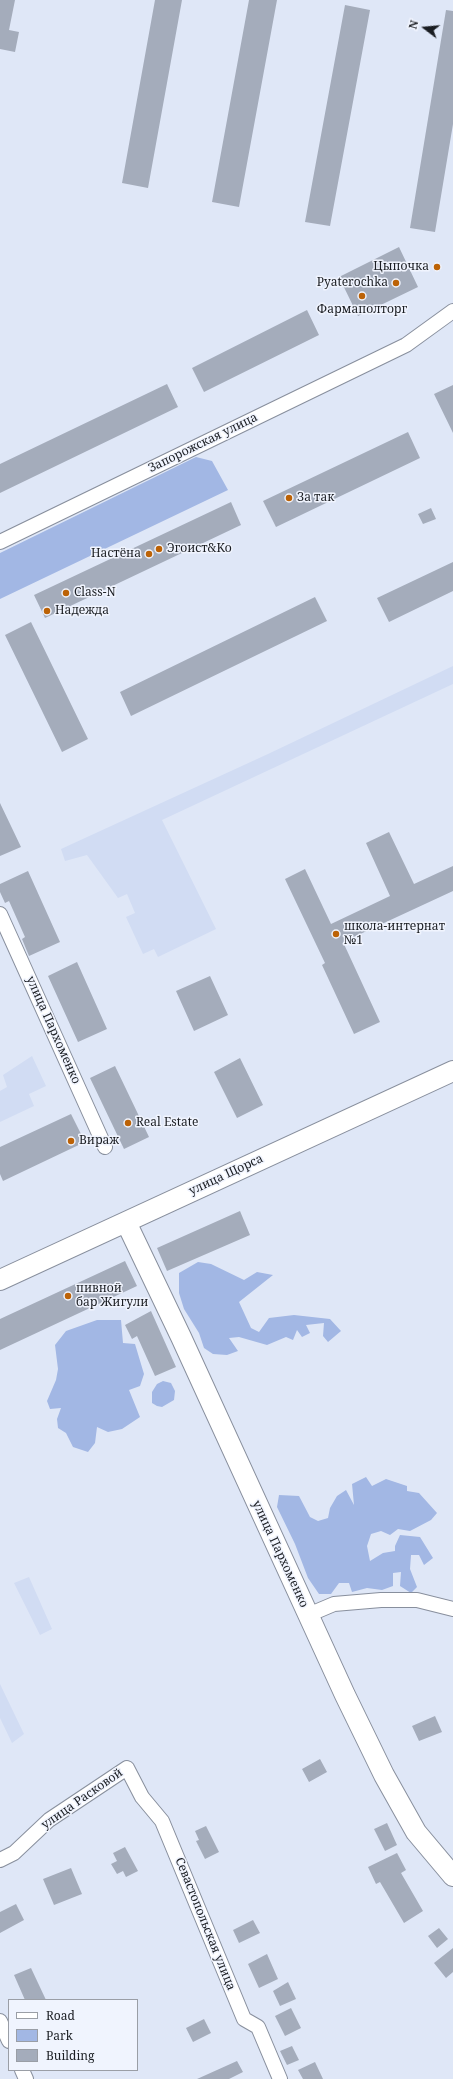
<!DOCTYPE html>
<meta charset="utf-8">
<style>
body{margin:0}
#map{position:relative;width:453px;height:2079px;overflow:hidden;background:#dfe7f7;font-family:"Noto Serif",serif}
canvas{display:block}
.legend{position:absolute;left:8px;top:1999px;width:130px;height:72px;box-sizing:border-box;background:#f0f4fe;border:1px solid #9a9ea6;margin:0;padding:5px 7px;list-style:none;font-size:12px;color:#1a1d22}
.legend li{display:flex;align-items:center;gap:8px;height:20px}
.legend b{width:20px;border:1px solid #9a9ea6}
.north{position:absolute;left:405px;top:8px;width:40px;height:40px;-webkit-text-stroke:3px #f0f4fe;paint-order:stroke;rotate:286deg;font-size:11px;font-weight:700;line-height:16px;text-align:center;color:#1a1d22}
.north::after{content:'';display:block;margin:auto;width:14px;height:18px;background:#1a1d22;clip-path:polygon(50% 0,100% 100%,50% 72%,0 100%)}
</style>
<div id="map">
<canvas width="453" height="2079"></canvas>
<ul class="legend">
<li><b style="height:5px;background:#fff"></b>Road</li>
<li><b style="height:11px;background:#a2b7e4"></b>Park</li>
<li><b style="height:11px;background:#a4acbb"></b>Building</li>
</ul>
<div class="north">N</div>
</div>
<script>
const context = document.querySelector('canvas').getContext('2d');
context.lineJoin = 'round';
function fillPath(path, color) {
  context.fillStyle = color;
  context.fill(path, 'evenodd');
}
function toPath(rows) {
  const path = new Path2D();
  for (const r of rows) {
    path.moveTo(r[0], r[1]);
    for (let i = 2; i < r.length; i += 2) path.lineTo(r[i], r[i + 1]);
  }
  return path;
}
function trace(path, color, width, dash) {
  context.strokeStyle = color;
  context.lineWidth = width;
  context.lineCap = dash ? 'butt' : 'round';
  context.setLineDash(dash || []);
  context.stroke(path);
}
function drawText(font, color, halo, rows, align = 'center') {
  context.font = font + ' "Noto Serif",serif';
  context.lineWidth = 3;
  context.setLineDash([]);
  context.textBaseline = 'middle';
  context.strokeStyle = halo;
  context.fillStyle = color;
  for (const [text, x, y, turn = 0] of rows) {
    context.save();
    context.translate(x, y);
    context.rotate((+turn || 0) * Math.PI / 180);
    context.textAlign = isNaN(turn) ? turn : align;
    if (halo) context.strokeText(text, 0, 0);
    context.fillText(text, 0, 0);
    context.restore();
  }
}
const built = toPath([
 [453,666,453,684,162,820,216,929,158,957,154,949,143,954,126,917,135,913,127,894,118,898,87,855,65,861,61,849,268,754],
 [32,1056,46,1086,29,1094,34,1106,0,1122,0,1091,7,1087,3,1075],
 [29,1577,52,1629,40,1635,14,1583],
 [0,1684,24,1734,12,1743,0,1718]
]);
const green = toPath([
 [196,457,212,461,228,490,0,599,0,553],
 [198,1262,211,1264,244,1280,257,1272,273,1275,239,1302,251,1328,259,1332,269,1318,294,1315,330,1319,341,1331,328,1342,323,1336,324,1323,306,1325,310,1333,302,1337,297,1330,293,1340,286,1337,267,1345,239,1337,229,1338,238,1351,227,1355,213,1354,204,1348,199,1333,184,1309,179,1293,179,1273],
 [97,1320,121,1320,123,1343,135,1344,144,1374,140,1386,129,1390,140,1417,122,1429,108,1432,97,1427,95,1443,88,1452,73,1447,66,1433,58,1428,57,1419,61,1408,50,1409,47,1401,56,1380,58,1369,55,1345,66,1331],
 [163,1381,171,1383,175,1391,174,1400,162,1407,157,1406,152,1403,152,1392,157,1384],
 [366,1477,372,1486,386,1479,407,1486,407,1491,419,1493,437,1513,431,1520,410,1531,398,1529,390,1535,381,1531,371,1534,367,1546,370,1561,383,1553,395,1551,395,1546,400,1535,420,1537,433,1558,424,1565,419,1555,411,1555,410,1569,417,1587,411,1593,400,1586,401,1572,393,1573,393,1586,382,1590,367,1588,352,1592,349,1583,339,1583,331,1594,319,1594,308,1578,295,1544,277,1507,279,1495,299,1496,310,1517,318,1521,328,1518,330,1508,337,1496,346,1490,354,1505,352,1484]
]);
const building = toPath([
 [0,0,15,0,9,30,19,32,15,52,0,49],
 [155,0,182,0,148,188,122,183],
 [249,0,277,0,239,207,212,202],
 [345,5,370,10,330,226,305,222],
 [446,10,453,11,453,124,435,232,410,228],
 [399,247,418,287,358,316,339,277],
 [307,310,319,335,204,392,192,368],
 [167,384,178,407,0,493,0,464],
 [453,385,453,433,434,394],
 [408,432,420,458,276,527,263,501],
 [231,502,241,525,45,618,34,595],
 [431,508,436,519,423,524,418,514],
 [453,562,453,591,389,622,377,598],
 [315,597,327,621,131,716,120,692],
 [31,622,88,739,62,752,5,635],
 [0,803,21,847,0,856],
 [389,832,414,884,453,866,453,891,343,942,380,1022,354,1034,322,965,325,963,285,879,305,869,331,924,390,896,366,843],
 [28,871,60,942,29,956,22,939,25,937,9,901,5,903,0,892,0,884],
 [77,962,107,1029,78,1042,48,976],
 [210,976,228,1015,194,1031,176,991],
 [240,1058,263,1105,237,1118,214,1072],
 [115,1066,149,1137,124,1149,90,1078],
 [71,1114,85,1142,3,1181,0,1174,0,1147],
 [240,1211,250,1235,167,1271,157,1248],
 [125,1261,137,1286,0,1350,0,1319],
 [151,1311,176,1367,155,1376,137,1336,132,1339,125,1325],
 [435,1716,442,1732,419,1741,412,1726],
 [320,1759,327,1772,309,1782,302,1769],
 [387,1823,397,1845,385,1851,374,1829],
 [206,1826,219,1852,205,1859,196,1841,199,1840,195,1831],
 [125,1847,138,1871,126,1877,123,1871,117,1874,111,1864,117,1861,113,1853],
 [397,1853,406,1870,401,1873,423,1911,404,1923,380,1882,376,1884,368,1867],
 [71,1868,82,1894,54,1905,43,1879],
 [16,1904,24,1920,0,1933,0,1912],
 [253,1920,260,1933,239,1943,233,1930],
 [439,1928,448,1939,437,1948,428,1936],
 [453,1948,453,1972,446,1978,434,1963],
 [267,1954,278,1979,259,1988,248,1964],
 [31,1968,46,2000,25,2000,14,1975],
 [288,1982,296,1999,280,2006,273,1991],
 [291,2008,301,2028,285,2036,275,2016],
 [204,2019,211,2033,193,2042,186,2028],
 [292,2046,299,2060,287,2065,280,2051],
 [237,2061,243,2072,229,2079,197,2079],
 [315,2062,323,2079,303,2079,298,2070]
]);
const street = toPath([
 [0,542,406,345,453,311],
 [0,914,105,1147],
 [308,1615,334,1604,381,1600,417,1600,453,1609],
 [0,1860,14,1853,49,1820,127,1768,142,1797,162,1821,244,2019,258,2027,280,2079],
 [0,2021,9,2041],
 [22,2070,26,2079]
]);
const secondary = toPath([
 [126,1222,181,1337,345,1695,384,1775,416,1832,453,1876],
 [0,1280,453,1071]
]);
const markers = [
 [437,267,4,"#bc6206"],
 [396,283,4,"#bc6206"],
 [362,296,4,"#bc6206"],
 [289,498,4,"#bc6206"],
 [159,549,4,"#bc6206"],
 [149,554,4,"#bc6206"],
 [66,593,4,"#bc6206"],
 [47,611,4,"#bc6206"],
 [336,934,4,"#bc6206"],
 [128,1123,4,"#bc6206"],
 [71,1141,4,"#bc6206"],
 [68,1296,4,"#bc6206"]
];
const poiNames = [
 ["Цыпочка",429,267,"right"],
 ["Pyaterochka",388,283,"right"],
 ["Фармаполторг",362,310,"center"],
 ["За так",297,498],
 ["Эгоист&Kо",167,549],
 ["Настёна",141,554,"right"],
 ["Class-N",74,593],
 ["Надежда",55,611],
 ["школа-интернат",344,927],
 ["№1",344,941],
 ["Real Estate",136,1123],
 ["Вираж",79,1141],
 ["пивной",76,1289],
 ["бар Жигули",76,1303]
];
const streetNames = [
 ["Запорожская улица",203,443,-26],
 ["улица Пархоменко",53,1030,66],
 ["улица Щорса",226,1175,-25],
 ["улица Пархоменко",280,1554,65],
 ["улица Расковой",82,1799,-35],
 ["Севастопольская улица",205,1924,68]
];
fillPath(built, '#d1dcf3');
fillPath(green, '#a2b7e4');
fillPath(building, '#a4acbb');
trace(street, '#888f9d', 16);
trace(secondary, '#888f9d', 22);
trace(street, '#fff', 14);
trace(secondary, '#fff', 20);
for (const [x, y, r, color] of markers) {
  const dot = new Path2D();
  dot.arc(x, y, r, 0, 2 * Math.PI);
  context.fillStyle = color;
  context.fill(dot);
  trace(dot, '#f0f4fe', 1.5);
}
drawText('12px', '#1a1d22', '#f0f4fe', poiNames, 'left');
drawText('12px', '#1a1d22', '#f0f4fe', streetNames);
</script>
